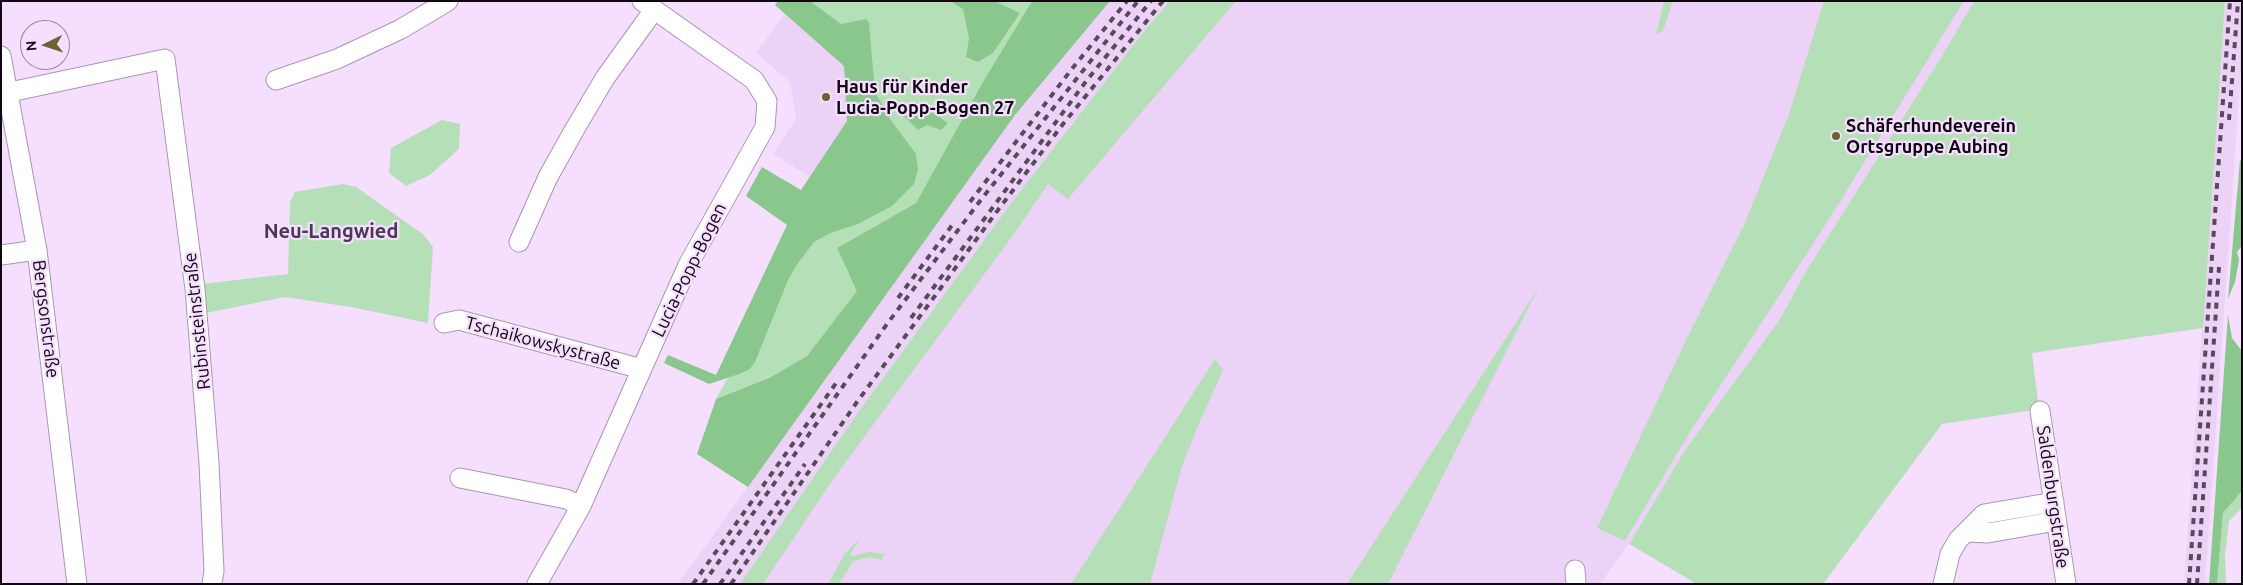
<!DOCTYPE html>
<meta charset="utf-8">
<style>
body{margin:0}
#map{position:relative;width:2243px;height:585px;overflow:hidden;background:#f5defe;font-family:Ubuntu,sans-serif}
canvas{display:block}
.frame{position:absolute;inset:0;border:2px solid #0f0812;pointer-events:none}
.north{position:absolute;left:20px;top:20px;width:50px;height:50px;box-sizing:border-box;background:#f5defe;border:1px solid #9988a0;border-radius:50%;rotate:266deg;font-size:14px;font-weight:700;line-height:20px;text-align:center;color:#0f0812}
.north::after{content:'';display:block;margin:auto;width:18px;height:22px;background:#6e622f;clip-path:polygon(50% 0,100% 100%,50% 72%,0 100%)}
</style>
<div id="map">
<canvas width="2243" height="585"></canvas>
<div class="frame"></div>
<div class="north">N</div>
</div>
<script>
const context = document.querySelector('canvas').getContext('2d');
context.lineJoin = 'round';
function fillPath(path, color) {
  context.fillStyle = color;
  context.fill(path, 'evenodd');
}
function toPath(rows) {
  const path = new Path2D();
  for (const r of rows) {
    path.moveTo(r[0], r[1]);
    for (let i = 2; i < r.length; i += 2) path.lineTo(r[i], r[i + 1]);
  }
  return path;
}
function trace(path, color, width, dash) {
  context.strokeStyle = color;
  context.lineWidth = width;
  context.lineCap = dash ? 'butt' : 'round';
  context.setLineDash(dash || []);
  context.stroke(path);
}
function drawText(font, color, halo, rows, align = 'center') {
  context.font = font + ' Ubuntu,sans-serif';
  context.lineWidth = 4.5;
  context.setLineDash([]);
  context.textBaseline = 'middle';
  context.strokeStyle = halo;
  context.fillStyle = color;
  for (const [text, x, y, turn = 0] of rows) {
    context.save();
    context.translate(x, y);
    context.rotate((+turn || 0) * Math.PI / 180);
    context.textAlign = isNaN(turn) ? turn : align;
    if (halo) context.strokeText(text, 0, 0);
    context.fillText(text, 0, 0);
    context.restore();
  }
}
const built = toPath([
 [1110,1,1974,1,1942,56,1805,273,1780,319,1685,450,1629,544,1600,584,678,584,1015,115],
 [2225,1,2242,1,2242,56,2205,584,2184,584],
 [787,11,853,65,864,111,820,183,773,154,796,119,790,82,756,53]
]);
const green = toPath([
 [784,1,1032,1,916,203,837,248,858,291,807,356,769,378,716,399,874,112,858,56],
 [1170,1,1236,1,1068,199,1048,184,1014,234,834,478,763,584,740,584,857,414,1012,202,1142,34],
 [1664,1,1673,1,1663,31,1656,35],
 [1824,1,1964,1,1828,221,1690,432,1625,541,1597,528,1688,336,1744,225,1789,114],
 [1974,1,2225,1,2203,328,2032,353,2039,409,1942,424,1823,584,1697,584,1629,544,1685,450,1780,319,1805,273,1942,56],
 [442,120,460,124,459,149,430,175,406,186,389,173,391,148],
 [343,184,356,187,424,235,433,247,428,323,351,307,285,297,206,313,202,284,288,274,290,202,295,192],
 [1539,287,1388,584,1347,584],
 [1215,359,1223,370,1198,426,1182,466,1150,584,1071,584],
 [2242,491,2242,508,2229,521,2225,555,2226,584,2217,584,2223,513],
 [860,538,850,555,852,556,870,552,885,554,882,560,868,557,858,560,853,562,839,584,828,584,845,553]
]);
const forest = toPath([
 [778,1,810,1,841,24,866,19,869,23,875,92,890,119,916,154,918,169,914,184,892,206,858,224,830,233,814,242,796,266,788,280,755,362,750,369,739,374,709,384,664,363,668,355,716,375,787,225,746,196,762,167,801,190,847,121,844,66,775,5],
 [950,1,994,1,1020,13,993,53,978,62,966,57,969,38,963,9],
 [1032,1,1110,1,1015,115,748,487,697,454,716,399,769,378,807,356,857,291,837,248,916,203,983,82],
 [917,102,948,123,941,130,927,125,918,130,903,115],
 [2240,160,2242,161,2242,246,2237,252,2239,260,2235,282,2228,299],
 [2228,315,2232,338,2242,351,2242,491,2223,513,2217,584,2209,584]
]);
const minor = toPath([
 [1,56,37,250,77,584],
 [276,80,337,59,401,29,448,1],
 [10,92,165,59,195,289,209,463,214,571,212,584],
 [519,242,548,177,576,127,605,78,654,10],
 [1,255,37,250],
 [444,323,459,320,642,369],
 [2040,411,2066,584],
 [460,478,566,499,581,506],
 [1969,532,1988,533,2056,521],
 [1575,570,1576,584],
 [537,584,581,506,688,265,765,127,767,101,754,80,642,1],
 [1943,584,1950,554,1958,540,1984,514,2054,502]
]);
const rail = toPath([
 [2229,120,2238,1],
 [970,202,1071,70,1127,1],
 [898,298,953,224],
 [911,318,1087,80,1151,1],
 [693,584,839,379],
 [703,584,887,324,980,201,1138,1],
 [720,584,805,464],
 [731,584,857,402,995,214,1063,124,1163,1],
 [2189,584,2230,1],
 [2197,584,2219,267]
]);
const markers = [
 [826,97,5,"#6e622f"],
 [1836,136,5,"#6e622f"]
];
const poiNames = [
 ["Haus für Kinder",836,87],
 ["Lucia-Popp-Bogen 27",836,108],
 ["Schäferhundeverein",1846,126],
 ["Ortsgruppe Aubing",1846,147]
];
const streetNames = [
 ["Lucia-Popp-Bogen",689,270,-64],
 ["Bergsonstraße",46,319,83],
 ["Rubinsteinstraße",197,321,-96],
 ["Tschaikowskystraße",543,343,15],
 ["Saldenburgstraße",2053,497,82]
];
const quarterNames = [
 ["Neu-Langwied",331,231]
];
fillPath(built, '#edd2f8');
fillPath(green, '#b5e0b7');
fillPath(forest, '#8ac78d');
trace(minor, '#ab95b3', 21);
trace(minor, '#fff', 19);
trace(rail, '#564a5b', 4, [6, 6]);
for (const [x, y, r, color] of markers) {
  const dot = new Path2D();
  dot.arc(x, y, r, 0, 2 * Math.PI);
  context.fillStyle = color;
  context.fill(dot);
  trace(dot, '#f5defe', 2);
}
drawText('bold 18px', '#0f0812', '#f5defe', poiNames, 'left');
drawText('18px', '#0f0812', '#f5defe', streetNames);
drawText('bold 20px', '#4b3852', '#f5defe', quarterNames);
</script>
